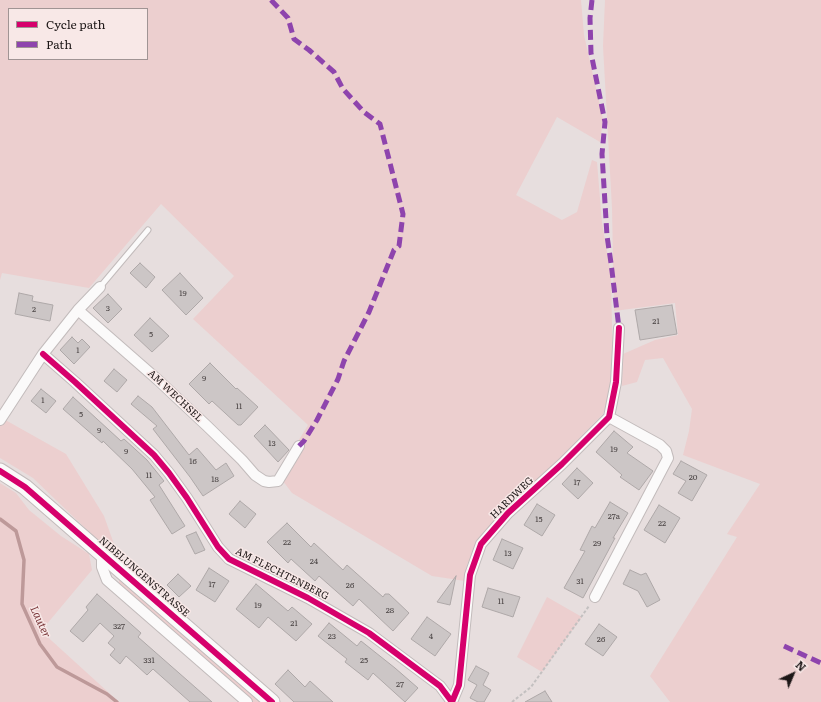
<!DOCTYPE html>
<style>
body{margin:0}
#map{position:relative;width:821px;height:702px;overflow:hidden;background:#e7dede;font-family:Literata,serif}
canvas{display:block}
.legend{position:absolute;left:8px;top:8px;width:140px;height:52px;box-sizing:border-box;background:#f8e8e7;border:1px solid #a09494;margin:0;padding:5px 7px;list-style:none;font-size:12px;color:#1d1717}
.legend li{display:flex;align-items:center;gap:8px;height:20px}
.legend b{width:20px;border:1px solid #a09494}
.north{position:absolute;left:773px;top:654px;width:40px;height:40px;-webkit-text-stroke:3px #f8e8e7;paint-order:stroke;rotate:44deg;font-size:11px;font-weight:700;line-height:16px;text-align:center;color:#1d1717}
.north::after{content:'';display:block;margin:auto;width:14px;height:18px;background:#1d1717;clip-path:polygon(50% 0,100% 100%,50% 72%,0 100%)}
</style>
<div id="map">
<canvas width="821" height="702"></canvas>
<ul class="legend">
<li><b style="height:5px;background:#d6006c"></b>Cycle path</li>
<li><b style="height:5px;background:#8e44ad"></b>Path</li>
</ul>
<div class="north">N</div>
</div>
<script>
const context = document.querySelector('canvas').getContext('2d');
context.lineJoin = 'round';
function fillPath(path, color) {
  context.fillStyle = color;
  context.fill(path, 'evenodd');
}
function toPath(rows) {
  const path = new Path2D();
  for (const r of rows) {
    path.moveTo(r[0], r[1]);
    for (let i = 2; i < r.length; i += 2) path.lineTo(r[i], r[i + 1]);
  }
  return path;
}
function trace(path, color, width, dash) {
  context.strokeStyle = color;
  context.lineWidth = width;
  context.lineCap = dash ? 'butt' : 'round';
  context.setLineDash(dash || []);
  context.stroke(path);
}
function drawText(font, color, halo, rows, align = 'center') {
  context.font = font + ' Literata,serif';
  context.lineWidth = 3;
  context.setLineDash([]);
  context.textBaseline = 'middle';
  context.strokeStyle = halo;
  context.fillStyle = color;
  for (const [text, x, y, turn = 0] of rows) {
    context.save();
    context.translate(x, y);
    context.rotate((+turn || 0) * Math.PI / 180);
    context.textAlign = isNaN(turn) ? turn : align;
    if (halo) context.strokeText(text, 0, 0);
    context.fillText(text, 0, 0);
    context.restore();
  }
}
const green = toPath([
 [0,0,581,0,584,35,603,119,600,142,557,117,516,195,562,220,577,212,592,160,597,162,602,223,611,275,613,375,610,393,603,414,536,483,495,520,481,538,467,565,465,581,432,576,292,493,283,481,297,443,308,425,193,319,234,276,161,204,89,288,2,273,0,280],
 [9,9,147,9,147,59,9,59],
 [605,0,821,0,821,702,670,702,650,676,737,537,727,534,760,484,683,455,689,431,692,409,663,358,645,360,637,382,622,386,623,354,655,340,678,335,675,303,614,311,612,208,603,46],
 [0,417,66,454,104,516,114,544,107,549,33,478,0,458],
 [0,483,16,493,29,510,61,536,89,554,92,570,41,631,119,702,0,702],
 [123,579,263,702,253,702,119,584,119,580],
 [547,597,582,617,542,672,517,657]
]);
const stream = toPath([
 [0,519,16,531,24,560,22,604,40,644,57,667,107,694,117,702]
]);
const building = toPath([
 [140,263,155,277,146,288,130,273,140,263],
 [180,273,203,298,186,315,162,290,180,273],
 [19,293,33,296,32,301,53,305,50,321,15,314,19,293],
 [108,294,122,309,108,323,93,308,108,294],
 [672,305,677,334,640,340,635,310,672,305],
 [150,318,169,336,152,352,134,335,150,318],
 [72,337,78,343,82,339,90,347,74,364,60,350,72,337],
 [210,363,236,389,237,388,258,407,241,425,238,425,212,401,209,404,189,384,210,363],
 [114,369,127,380,117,392,104,381,114,369],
 [41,389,56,401,46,413,31,401,41,389],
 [138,396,152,407,189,455,197,448,216,470,226,463,234,476,203,496,190,477,153,429,157,426,131,404,138,396],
 [73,397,121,441,124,439,147,460,164,481,159,485,185,526,172,534,150,500,155,497,132,469,103,441,102,443,63,409,73,397],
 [265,425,289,450,278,462,254,436,265,425],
 [614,431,633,447,627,453,653,471,639,490,620,477,622,475,596,452,614,431],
 [681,461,707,475,692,501,678,493,686,481,673,474,681,461],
 [577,468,593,483,578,499,562,484,577,468],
 [240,501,256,514,245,528,229,514,240,501],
 [610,502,628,513,613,538,615,538,583,598,564,588,585,551,580,550,592,526,595,528,610,502],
 [537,504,555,515,542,536,524,525,537,504],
 [659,505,680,518,665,543,644,530,659,505],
 [287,523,311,547,314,543,343,570,347,565,383,597,385,594,389,594,409,613,393,631,359,599,353,606,319,576,315,581,291,559,288,563,267,542,287,523],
 [196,532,205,550,195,554,186,536,196,532],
 [502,539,523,548,513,569,493,560,502,539],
 [209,568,229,581,215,602,196,590,209,568],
 [630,570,641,575,646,573,660,600,647,607,638,591,623,584,630,570],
 [178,574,191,586,179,597,167,585,178,574],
 [456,576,450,605,437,602,456,576],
 [256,584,288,611,292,607,312,624,296,641,268,617,259,628,236,609,256,584],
 [488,588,520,597,513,617,482,607,488,588],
 [97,594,141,633,138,637,212,702,190,702,153,669,147,675,126,656,120,664,110,655,115,649,108,643,114,636,100,623,83,642,70,631,88,610,86,607,97,594],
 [427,617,451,634,435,656,411,639,427,617],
 [329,623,357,646,361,641,395,668,418,688,405,702,373,673,368,680,345,662,347,659,318,636,329,623],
 [599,624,617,637,603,656,585,644,599,624],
 [476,666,489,673,483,685,491,690,484,702,478,702,470,698,477,685,468,680,476,666],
 [288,670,305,687,310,681,333,702,294,702,275,684,288,670],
 [545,691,552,702,525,702,545,691]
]);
const path = toPath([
 [512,702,531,687,589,606]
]);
const lane = toPath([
 [100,287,148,230]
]);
const street = toPath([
 [78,310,158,380,207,426,242,460,255,475,264,481,269,482,278,481,299,446],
 [43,354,75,382,154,455,169,473,187,498,218,547,229,559,308,598,369,633,440,686,452,702],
 [0,420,43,354,78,310,100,287],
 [102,555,102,567,107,580,247,702],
 [595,597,668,458,666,451,660,445,609,417],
 [452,702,459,685,470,575,481,544,508,513,562,464,609,417,616,382,619,328]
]);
const primary = toPath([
 [0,471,25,487,272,702]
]);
const quiet = toPath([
 [271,0,288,18,294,39,309,50,334,72,343,89,364,112,380,124,403,214,399,246,394,250,369,312,344,361,338,379,317,420,304,441,299,446],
 [592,0,590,18,591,53,605,122,602,154,607,236,611,263,619,328],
 [784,646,821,663]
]);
const cycleway = toPath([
 [43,354,75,382,154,455,169,473,187,498,218,547,229,559,308,598,369,633,440,686,452,702],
 [0,471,25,487,272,702],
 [452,702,459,685,470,575,481,544,508,513,562,464,609,417,616,382,619,328]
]);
const numberNames = [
 ["19",183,294],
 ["3",108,309],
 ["2",34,310],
 ["21",656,322],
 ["5",151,335],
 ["1",78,351],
 ["9",204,379],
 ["1",43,401],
 ["11",239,407],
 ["5",81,415],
 ["9",99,431],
 ["13",272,444],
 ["19",614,450],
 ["9",126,452],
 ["16",193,462],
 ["11",149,476],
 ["20",693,478],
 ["18",215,480],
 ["17",577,483],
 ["27a",614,517],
 ["15",539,520],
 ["22",662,524],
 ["22",287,543],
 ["29",597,544],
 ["13",508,554],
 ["24",314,562],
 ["31",580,582],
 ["17",212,585],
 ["26",350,586],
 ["11",501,602],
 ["19",258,606],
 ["28",390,611],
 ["21",294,624],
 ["327",119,627],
 ["23",332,637],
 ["4",431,637],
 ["26",601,640],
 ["331",149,661],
 ["25",364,661],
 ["27",400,685]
];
const streetNames = [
 ["AM WECHSEL",175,396,43],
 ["HARDWEG",512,498,-44],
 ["AM FLECHTENBERG",282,574,27],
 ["NIBELUNGENSTRASSE",144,577,41]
];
const waterNames = [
 ["Lauter",40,622,65]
];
fillPath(green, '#eccfcf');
trace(stream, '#bd9999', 3.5);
fillPath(building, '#ccc6c6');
trace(building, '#aea8a8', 1);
trace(lane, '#c2bbbb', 7);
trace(street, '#c2bbbb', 12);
trace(primary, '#c2bbbb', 17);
trace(path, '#c3c0c0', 2, [3, 2]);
trace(lane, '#fbfafa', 5);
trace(street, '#fbfafa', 10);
trace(primary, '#fbfafa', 15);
trace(quiet, '#8e44ad', 5, [10, 5]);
trace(cycleway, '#d6006c', 6);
drawText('8px', '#4a4444', null, numberNames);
drawText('10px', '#1d1717', '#f8e8e7', streetNames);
drawText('italic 11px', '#7d3c3f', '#f8e8e7', waterNames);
</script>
